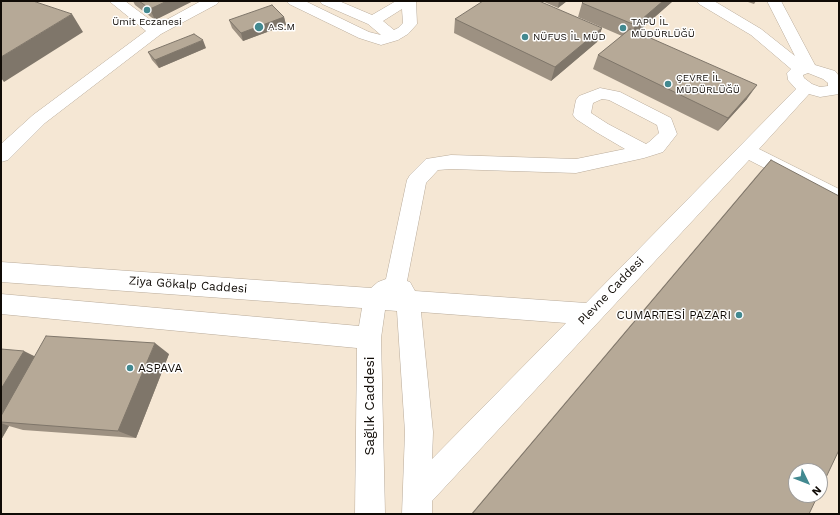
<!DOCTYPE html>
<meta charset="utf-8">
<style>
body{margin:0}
#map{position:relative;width:840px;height:515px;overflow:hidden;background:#f5e7d4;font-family:"Work Sans",sans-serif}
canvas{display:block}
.frame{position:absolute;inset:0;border:2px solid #100b06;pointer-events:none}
.north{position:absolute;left:788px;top:463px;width:40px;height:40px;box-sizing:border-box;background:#fff;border:1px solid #9f9d9b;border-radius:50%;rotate:133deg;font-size:11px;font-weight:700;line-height:16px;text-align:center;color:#100b06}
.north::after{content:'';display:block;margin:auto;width:14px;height:18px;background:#428990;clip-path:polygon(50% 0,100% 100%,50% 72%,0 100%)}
</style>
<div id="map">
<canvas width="840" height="515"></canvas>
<div class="frame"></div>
<div class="north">N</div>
</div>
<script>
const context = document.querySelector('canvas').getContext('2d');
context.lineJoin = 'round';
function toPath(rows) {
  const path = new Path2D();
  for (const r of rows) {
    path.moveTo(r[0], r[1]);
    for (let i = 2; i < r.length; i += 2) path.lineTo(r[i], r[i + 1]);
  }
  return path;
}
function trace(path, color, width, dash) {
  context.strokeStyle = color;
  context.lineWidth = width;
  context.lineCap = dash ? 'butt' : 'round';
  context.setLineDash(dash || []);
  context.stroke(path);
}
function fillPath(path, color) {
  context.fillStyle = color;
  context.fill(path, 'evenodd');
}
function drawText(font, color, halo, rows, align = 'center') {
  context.font = font + ' "Work Sans",sans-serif';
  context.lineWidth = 3;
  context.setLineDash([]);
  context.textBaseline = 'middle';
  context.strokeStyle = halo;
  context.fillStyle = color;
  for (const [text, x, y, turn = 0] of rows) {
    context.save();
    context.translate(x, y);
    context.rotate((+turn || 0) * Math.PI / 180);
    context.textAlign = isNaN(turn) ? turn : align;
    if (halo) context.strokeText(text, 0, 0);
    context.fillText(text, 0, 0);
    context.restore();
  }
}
const minor = toPath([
 [109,1,125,1,157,25,201,1,219,1,217,4,161,34,45,123,8,160,1,162,1,144,33,115,146,31,109,1],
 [287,1,305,1,369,32,381,35,368,24,322,4,320,1,339,1,372,15,396,1,416,1,417,24,408,34,398,40,381,45,359,38,289,4,287,1],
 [402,9,403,23,398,28,394,30,383,21,402,9],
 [697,1,714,1,761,29,795,56,767,1,781,1,815,65,835,71,839,76,839,94,820,97,809,94,759,149,839,189,839,206,832,203,749,160,432,501,432,514,402,514,405,432,397,311,385,310,381,338,385,514,355,514,357,348,1,314,1,294,359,326,362,308,1,282,1,262,371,288,378,282,386,279,407,180,410,175,426,159,451,155,576,159,625,149,596,132,576,119,573,115,576,100,579,96,600,88,620,92,671,118,677,134,674,138,663,152,644,158,576,173,451,169,438,170,426,183,407,281,410,282,415,291,586,303,796,89,788,80,787,73,791,69,751,35,699,4,697,1],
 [808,73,823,79,828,83,828,86,820,87,812,84,804,78,803,75,808,73],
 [602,99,609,100,657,125,659,133,649,142,646,144,608,124,591,113,593,103,602,99],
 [421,312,566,323,432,459,433,432,421,312]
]);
const wall = toPath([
 [133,1,193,1,155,20,135,5],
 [542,1,567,1,558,8],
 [673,1,637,32,747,99,718,131,593,69,598,55,622,36,578,17,582,3],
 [745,1,756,1,754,4],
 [284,17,286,25,243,41,232,28,229,20],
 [455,19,602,28,597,42,551,81,454,33],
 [206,48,159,68,152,60,148,52],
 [771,160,809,514,471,514,759,173],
 [1,349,34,356,169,354,136,438,23,430,9,426,1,440]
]);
const shadedWall = toPath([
 [167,1,193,1,155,20,150,9],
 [559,1,567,1,558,8],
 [663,1,673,1,630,39,635,25],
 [72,14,83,32,4,82,1,78,1,57],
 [284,17,286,25,243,41,241,33],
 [602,28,597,42,551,81,555,67],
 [203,40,206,48,159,68,155,60],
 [757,85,747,99,718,131,728,118],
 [155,343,169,354,136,438,118,431],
 [24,351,46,362,1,422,1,389],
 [1,423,9,426,1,440]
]);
const building = toPath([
 [1,1,33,1,72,14,1,57,1,1],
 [139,1,167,1,150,9,139,1],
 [483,1,539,1,602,28,555,67,455,19,483,1],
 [584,1,663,1,635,25,582,3,584,1],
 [272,5,284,17,241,33,229,20,272,5],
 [630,29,757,85,728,118,598,55,630,29],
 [194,34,203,40,155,60,148,52,194,34],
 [771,160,839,196,839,450,820,490,820,471,796,471,796,495,818,495,809,514,472,514,771,160],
 [46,336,155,343,118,431,1,422,1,416,46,336],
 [1,349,24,351,1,389,1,349]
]);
const markers = [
 [147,10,4,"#428990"],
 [259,27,5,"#428990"],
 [623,28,4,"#428990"],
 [525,37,4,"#428990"],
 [668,84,4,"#428990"],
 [739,315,4,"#428990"],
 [130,368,4,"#428990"]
];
const farPoinames = [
 ["Ümit Eczanesi",147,22,"center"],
 ["TAPU İL",631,22],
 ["MÜDÜRLÜĞÜ",631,34],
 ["A.S.M",268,27],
 ["NÜFUS İL MÜD",533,37],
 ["ÇEVRE İL",676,78],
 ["MÜDÜRLÜĞÜ",676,90]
];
const streetNames = [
 ["Ziya Gökalp Caddesi",188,285,4],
 ["Plevne Caddesi",611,291,-46]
];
const poiNames = [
 ["CUMARTESİ PAZARI",731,315],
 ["ASPAVA",138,368,"left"]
];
const nearStreetnames = [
 ["Sağlık Caddesi",370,406,-90]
];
trace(minor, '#b9ab9a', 1);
fillPath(minor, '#fff');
fillPath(wall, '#9d9182');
fillPath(shadedWall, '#7f766a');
fillPath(building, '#b6a997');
trace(building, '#7f766a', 1);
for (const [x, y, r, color] of markers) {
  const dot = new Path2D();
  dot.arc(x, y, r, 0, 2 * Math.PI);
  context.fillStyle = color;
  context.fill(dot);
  trace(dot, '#fff', 1.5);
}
drawText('10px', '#100b06', '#fff', farPoinames, 'left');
drawText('12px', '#100b06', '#fff', streetNames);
drawText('12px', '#100b06', '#fff', poiNames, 'right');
drawText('14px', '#100b06', '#fff', nearStreetnames);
</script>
